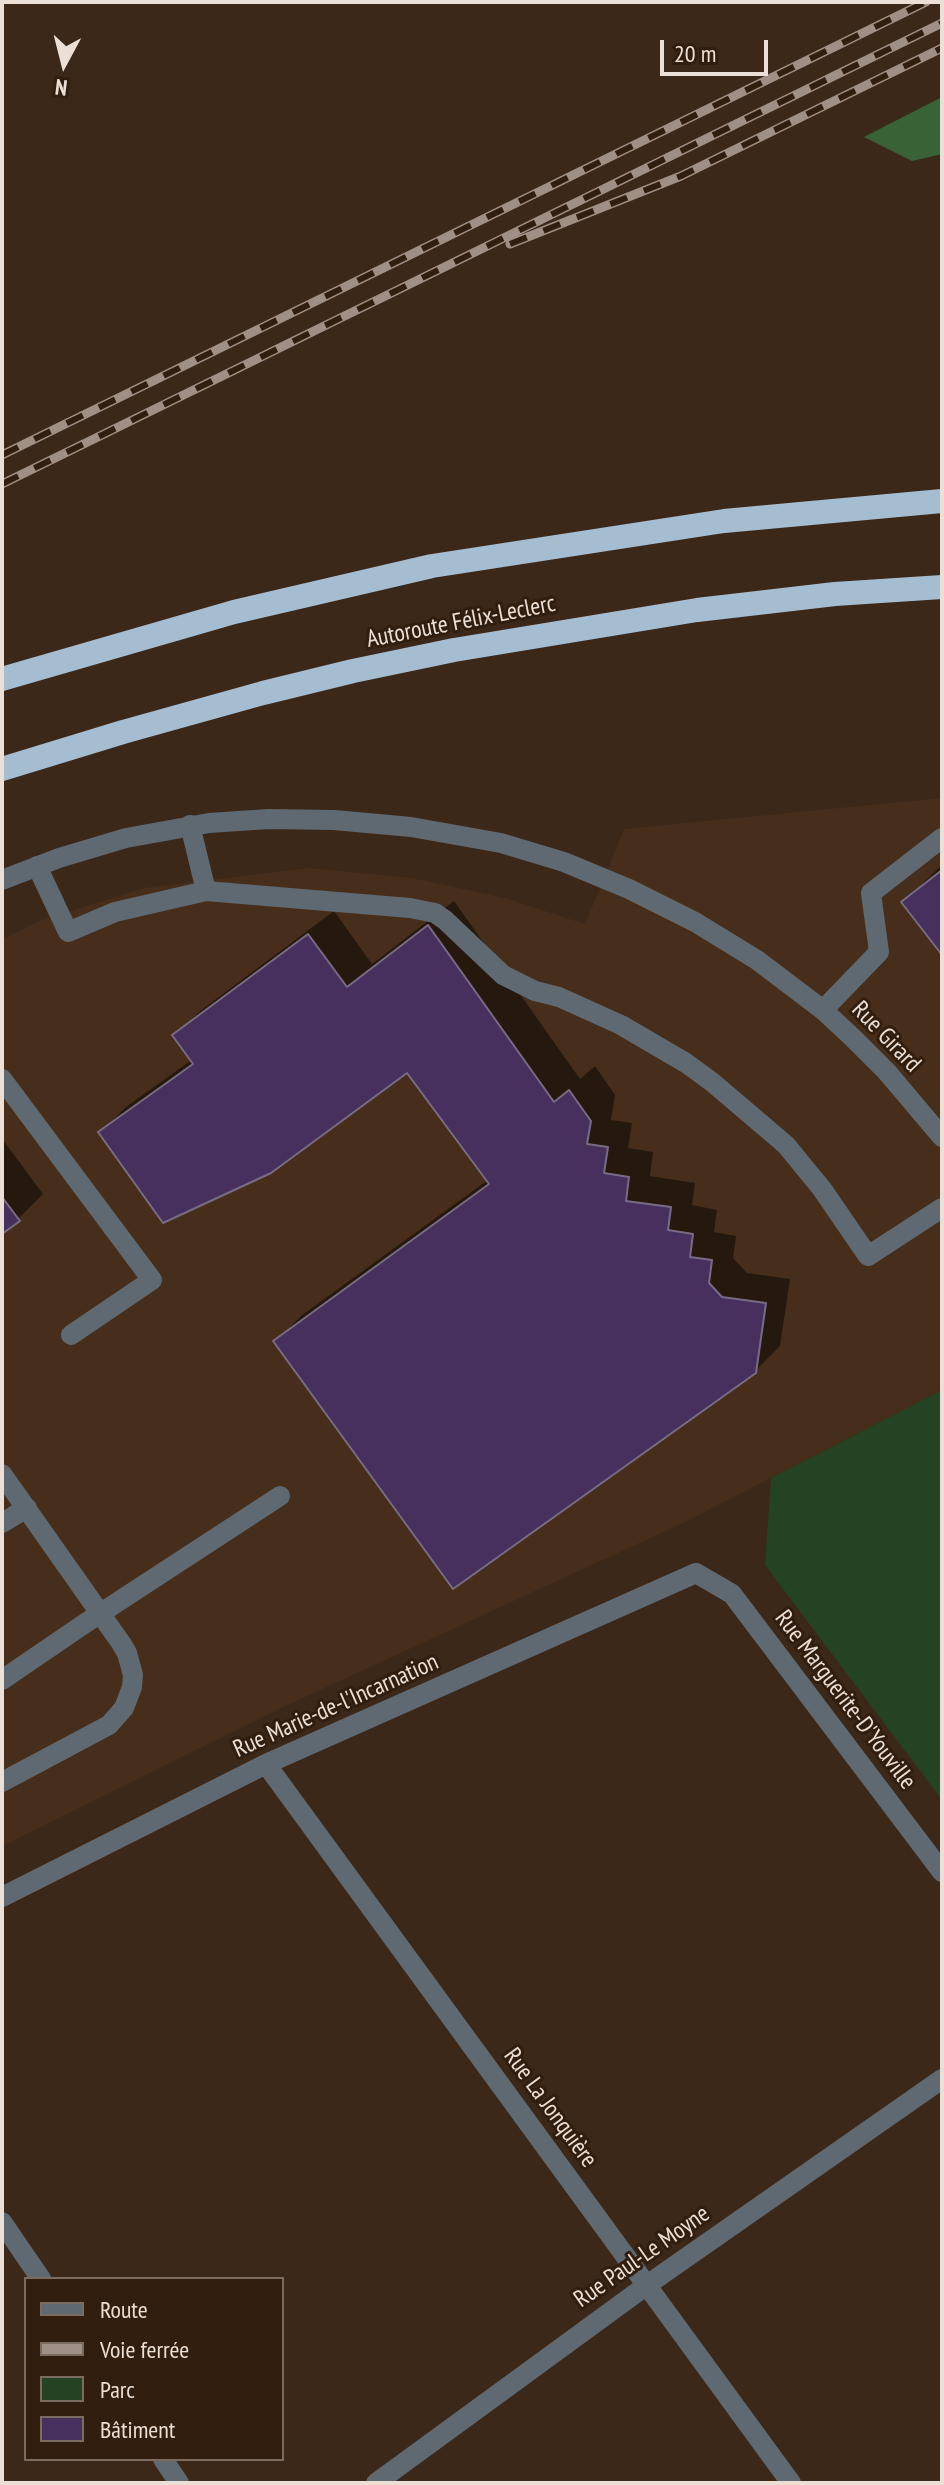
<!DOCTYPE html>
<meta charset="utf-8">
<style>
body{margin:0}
#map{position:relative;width:944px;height:2485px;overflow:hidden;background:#3b2819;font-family:"PT Sans Narrow",sans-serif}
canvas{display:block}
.frame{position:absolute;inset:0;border:4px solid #ecdfd6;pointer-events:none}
.legend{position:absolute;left:24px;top:2277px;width:260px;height:184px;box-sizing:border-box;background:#311e0f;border:2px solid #7c6b5f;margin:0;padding:10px 14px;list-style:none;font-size:24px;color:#ecdfd6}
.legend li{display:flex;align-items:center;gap:16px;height:40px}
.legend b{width:40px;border:2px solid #7c6b5f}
.north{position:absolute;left:24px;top:24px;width:80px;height:80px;-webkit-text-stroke:6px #311e0f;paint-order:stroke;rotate:187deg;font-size:22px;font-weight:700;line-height:32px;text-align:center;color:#ecdfd6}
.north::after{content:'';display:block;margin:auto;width:28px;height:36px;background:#ecdfd6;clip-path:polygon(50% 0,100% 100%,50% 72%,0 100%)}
.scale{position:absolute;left:660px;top:40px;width:108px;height:36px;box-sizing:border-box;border:4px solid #ecdfd6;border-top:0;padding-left:10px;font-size:24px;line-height:28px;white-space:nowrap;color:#ecdfd6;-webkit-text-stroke:6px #311e0f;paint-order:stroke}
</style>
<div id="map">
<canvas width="944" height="2485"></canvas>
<div class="frame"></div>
<ul class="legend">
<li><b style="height:10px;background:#5f6971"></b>Route</li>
<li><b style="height:10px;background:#9f8f84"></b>Voie ferrée</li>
<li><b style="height:22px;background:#244323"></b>Parc</li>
<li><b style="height:22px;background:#472f5e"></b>Bâtiment</li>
</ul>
<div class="north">N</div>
<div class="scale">20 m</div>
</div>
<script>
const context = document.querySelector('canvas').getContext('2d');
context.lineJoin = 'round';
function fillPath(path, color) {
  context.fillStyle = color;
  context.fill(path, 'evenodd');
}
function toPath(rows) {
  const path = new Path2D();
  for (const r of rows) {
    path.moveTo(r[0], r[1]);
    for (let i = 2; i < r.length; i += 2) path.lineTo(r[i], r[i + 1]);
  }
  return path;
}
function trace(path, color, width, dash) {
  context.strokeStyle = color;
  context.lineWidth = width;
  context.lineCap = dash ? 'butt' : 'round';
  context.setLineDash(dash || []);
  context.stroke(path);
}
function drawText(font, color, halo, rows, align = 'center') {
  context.font = font + ' "PT Sans Narrow",sans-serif';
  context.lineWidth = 6;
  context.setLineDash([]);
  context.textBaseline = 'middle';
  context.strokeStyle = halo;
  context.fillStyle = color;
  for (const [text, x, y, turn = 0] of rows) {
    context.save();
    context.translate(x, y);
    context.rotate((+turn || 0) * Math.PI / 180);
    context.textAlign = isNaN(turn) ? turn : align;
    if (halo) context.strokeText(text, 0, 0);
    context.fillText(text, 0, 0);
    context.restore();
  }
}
const built = toPath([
 [942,798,942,1390,685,1522,279,1709,2,1846,2,940,42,920,144,888,309,868,412,878,505,898,585,924,624,829]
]);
const green = toPath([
 [942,1390,942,1800,765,1565,771,1478]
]);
const forest = toPath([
 [942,97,942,154,912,161,864,137]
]);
const shadow = toPath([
 [942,865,942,952,903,902],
 [454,901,580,1079,595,1066,615,1095,611,1120,632,1123,628,1148,653,1152,650,1176,695,1183,692,1205,717,1210,714,1232,736,1236,733,1258,747,1273,790,1279,780,1346,754,1372,276,1341,301,1316,488,1180,408,1070,101,1132,126,1107,193,1059,175,1036,200,1011,334,911,372,964],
 [3,1140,43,1194,18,1219,2,1231]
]);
const building = toPath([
 [942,870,942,955,901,902,942,870],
 [428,925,554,1102,569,1090,591,1121,587,1144,608,1147,604,1173,629,1177,626,1201,671,1207,668,1230,693,1234,690,1257,712,1260,709,1283,722,1297,766,1303,756,1373,453,1589,273,1341,489,1184,407,1073,271,1173,163,1223,98,1132,193,1064,172,1035,308,934,347,987,428,925],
 [2,1197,20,1221,2,1234,2,1197]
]);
const service = toPath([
 [37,866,68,932,115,912,206,891,190,825],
 [206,891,410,908,435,913,445,920,503,975,535,991,559,997,621,1025,686,1063,712,1082,786,1145,822,1189,868,1256,942,1208],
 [823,1010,879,952,871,893,942,838],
 [2,1079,152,1280,71,1335],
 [2,1474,121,1643,127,1653,133,1675,132,1687,124,1708,109,1725,2,1782],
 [2,1523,27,1508],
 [2,1680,84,1624,280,1496]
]);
const minor = toPath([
 [2,880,59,858,126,838,209,823,269,819,334,820,411,827,501,843,564,862,629,889,695,922,757,960,823,1010,853,1038,887,1072,942,1137],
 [266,1764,791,2483],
 [2,1897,266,1764,696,1573,732,1594,942,1872],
 [2,2222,41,2279],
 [163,2459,179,2483],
 [376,2483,647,2285,942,2079]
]);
const motorway = toPath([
 [2,679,234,612,432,566,724,521,942,501],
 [2,769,123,732,263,693,353,671,454,650,697,610,835,594,942,587]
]);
const rail = toPath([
 [510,244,681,176,942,48],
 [2,455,926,2],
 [2,484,942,23]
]);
const streetNames = [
 ["Autoroute Félix-Leclerc",461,622,-11],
 ["Rue Girard",886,1037,46],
 ["Rue Marguerite-D'Youville",845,1700,53],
 ["Rue Marie-de-l'Incarnation",336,1706,-24],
 ["Rue La Jonquière",550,2108,54],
 ["Rue Paul-Le Moyne",642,2257,-35]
];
fillPath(built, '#472e1a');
fillPath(green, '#244323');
fillPath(forest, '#386337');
fillPath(shadow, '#0007');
fillPath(building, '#472f5e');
trace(building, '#776c83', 2);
trace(service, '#5f6971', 20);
trace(minor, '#5f6971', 20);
trace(motorway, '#a4bdd0', 24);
trace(rail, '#9f8f84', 9);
trace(rail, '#311e0f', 6, [18]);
drawText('24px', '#ecdfd6', '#311e0f', streetNames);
</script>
